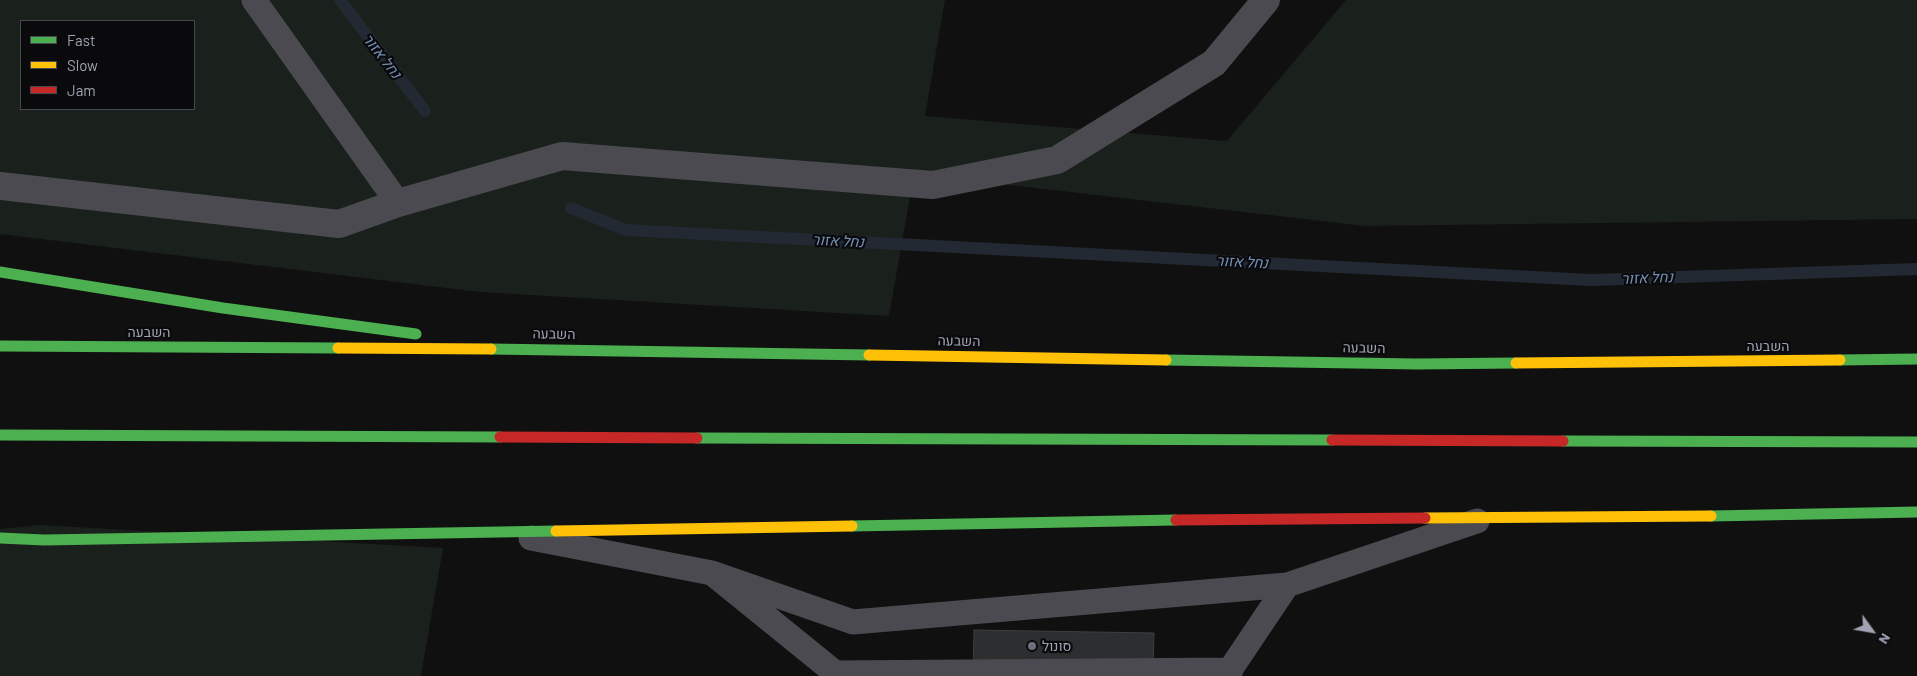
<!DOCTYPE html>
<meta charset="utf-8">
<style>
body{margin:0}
#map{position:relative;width:1917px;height:676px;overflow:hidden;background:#101010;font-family:Barlow,sans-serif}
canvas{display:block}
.legend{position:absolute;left:20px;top:20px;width:175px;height:90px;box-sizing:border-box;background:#0a0a0c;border:1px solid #46474f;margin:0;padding:6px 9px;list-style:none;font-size:15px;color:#9fa3b3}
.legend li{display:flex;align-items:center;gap:10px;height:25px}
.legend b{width:25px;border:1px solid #46474f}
.north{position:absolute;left:1847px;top:606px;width:50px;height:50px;-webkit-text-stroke:4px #0a0a0c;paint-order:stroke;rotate:122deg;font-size:14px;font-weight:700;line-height:20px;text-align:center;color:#9fa3b3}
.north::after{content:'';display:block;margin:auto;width:18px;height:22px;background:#9fa3b3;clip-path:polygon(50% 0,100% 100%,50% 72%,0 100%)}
</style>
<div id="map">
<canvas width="1917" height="676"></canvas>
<ul class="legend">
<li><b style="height:6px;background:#4caf50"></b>Fast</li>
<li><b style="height:6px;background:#ffc107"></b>Slow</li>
<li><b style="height:6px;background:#c62828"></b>Jam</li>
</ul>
<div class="north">N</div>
</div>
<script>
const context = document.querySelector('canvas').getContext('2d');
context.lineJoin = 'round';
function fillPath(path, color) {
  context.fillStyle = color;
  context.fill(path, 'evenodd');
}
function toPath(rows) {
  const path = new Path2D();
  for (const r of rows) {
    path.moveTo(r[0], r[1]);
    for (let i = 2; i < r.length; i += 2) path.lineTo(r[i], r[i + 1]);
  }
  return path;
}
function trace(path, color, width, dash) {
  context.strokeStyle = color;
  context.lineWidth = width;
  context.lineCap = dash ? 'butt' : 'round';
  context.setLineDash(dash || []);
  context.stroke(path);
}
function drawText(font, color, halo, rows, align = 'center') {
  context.font = font + ' Barlow,Heebo,sans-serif';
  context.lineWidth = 4.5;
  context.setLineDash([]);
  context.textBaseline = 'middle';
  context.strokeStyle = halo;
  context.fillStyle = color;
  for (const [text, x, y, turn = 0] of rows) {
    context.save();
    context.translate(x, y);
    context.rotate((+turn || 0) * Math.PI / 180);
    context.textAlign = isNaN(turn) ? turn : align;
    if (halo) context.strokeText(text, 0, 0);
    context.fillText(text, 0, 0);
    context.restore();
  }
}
const green = toPath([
 [0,0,945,0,925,116,1227,141,1346,0,1917,0,1917,219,1365,226,914,174,889,316,480,292,0,234],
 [21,21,194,21,194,109,21,109],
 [40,525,443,548,421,676,0,676,0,529]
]);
const stream = toPath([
 [340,0,425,111],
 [571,208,626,230,1591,280,1917,269]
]);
const building = toPath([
 [974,630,1154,633,1153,676,973,676,974,630]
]);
const lane = toPath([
 [254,0,398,203],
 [531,538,712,573,839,676],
 [712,573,853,622,1287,585],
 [833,673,1231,670],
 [1226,676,1287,585,1477,521]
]);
const street = toPath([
 [0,186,339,224,398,203,562,156,933,185,1057,160,1214,63,1266,0]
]);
const fast = toPath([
 [0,272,223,308,416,334],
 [0,346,338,348],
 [491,349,869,355],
 [1166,360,1417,364,1516,363],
 [1840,360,1917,359],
 [0,435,500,437],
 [697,438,1332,440],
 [1563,441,1917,442],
 [1711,516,1917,512],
 [852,526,1176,520],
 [0,538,44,540,556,531]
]);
const slow = toPath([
 [338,348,491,349],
 [869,355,1166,360],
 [1516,363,1840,360],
 [1425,518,1711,516],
 [556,531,852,526]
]);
const jam = toPath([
 [500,437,697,438],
 [1332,440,1563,441],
 [1176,520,1425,518]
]);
const markers = [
 [1032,646,5,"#6d707a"]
];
const streetNames = [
 ["השבעה",149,332],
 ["השבעה",554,334,1],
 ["השבעה",959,341,1],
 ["השבעה",1768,346],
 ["השבעה",1364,348,1]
];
const poiNames = [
 ["סונול",1042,646]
];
const waterNames = [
 ["נחל אזור",382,56,52],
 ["נחל אזור",838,241,3],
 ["נחל אזור",1242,262,3],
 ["נחל אזור",1647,278,-2]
];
fillPath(green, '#1a201b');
trace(stream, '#232932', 12);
fillPath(building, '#2d2e30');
trace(building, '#3e3f44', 1);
trace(lane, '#4a4a50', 25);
trace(street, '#4a4a50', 28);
trace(fast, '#4caf50', 11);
trace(slow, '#ffc107', 11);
trace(jam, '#c62828', 11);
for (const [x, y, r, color] of markers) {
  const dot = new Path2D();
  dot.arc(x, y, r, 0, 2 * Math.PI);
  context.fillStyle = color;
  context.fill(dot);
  trace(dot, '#0a0a0c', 2);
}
drawText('14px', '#9fa3b3', '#0a0a0c', streetNames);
drawText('14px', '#9fa3b3', '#0a0a0c', poiNames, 'left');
drawText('italic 15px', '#728eb2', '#0a0a0c', waterNames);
</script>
